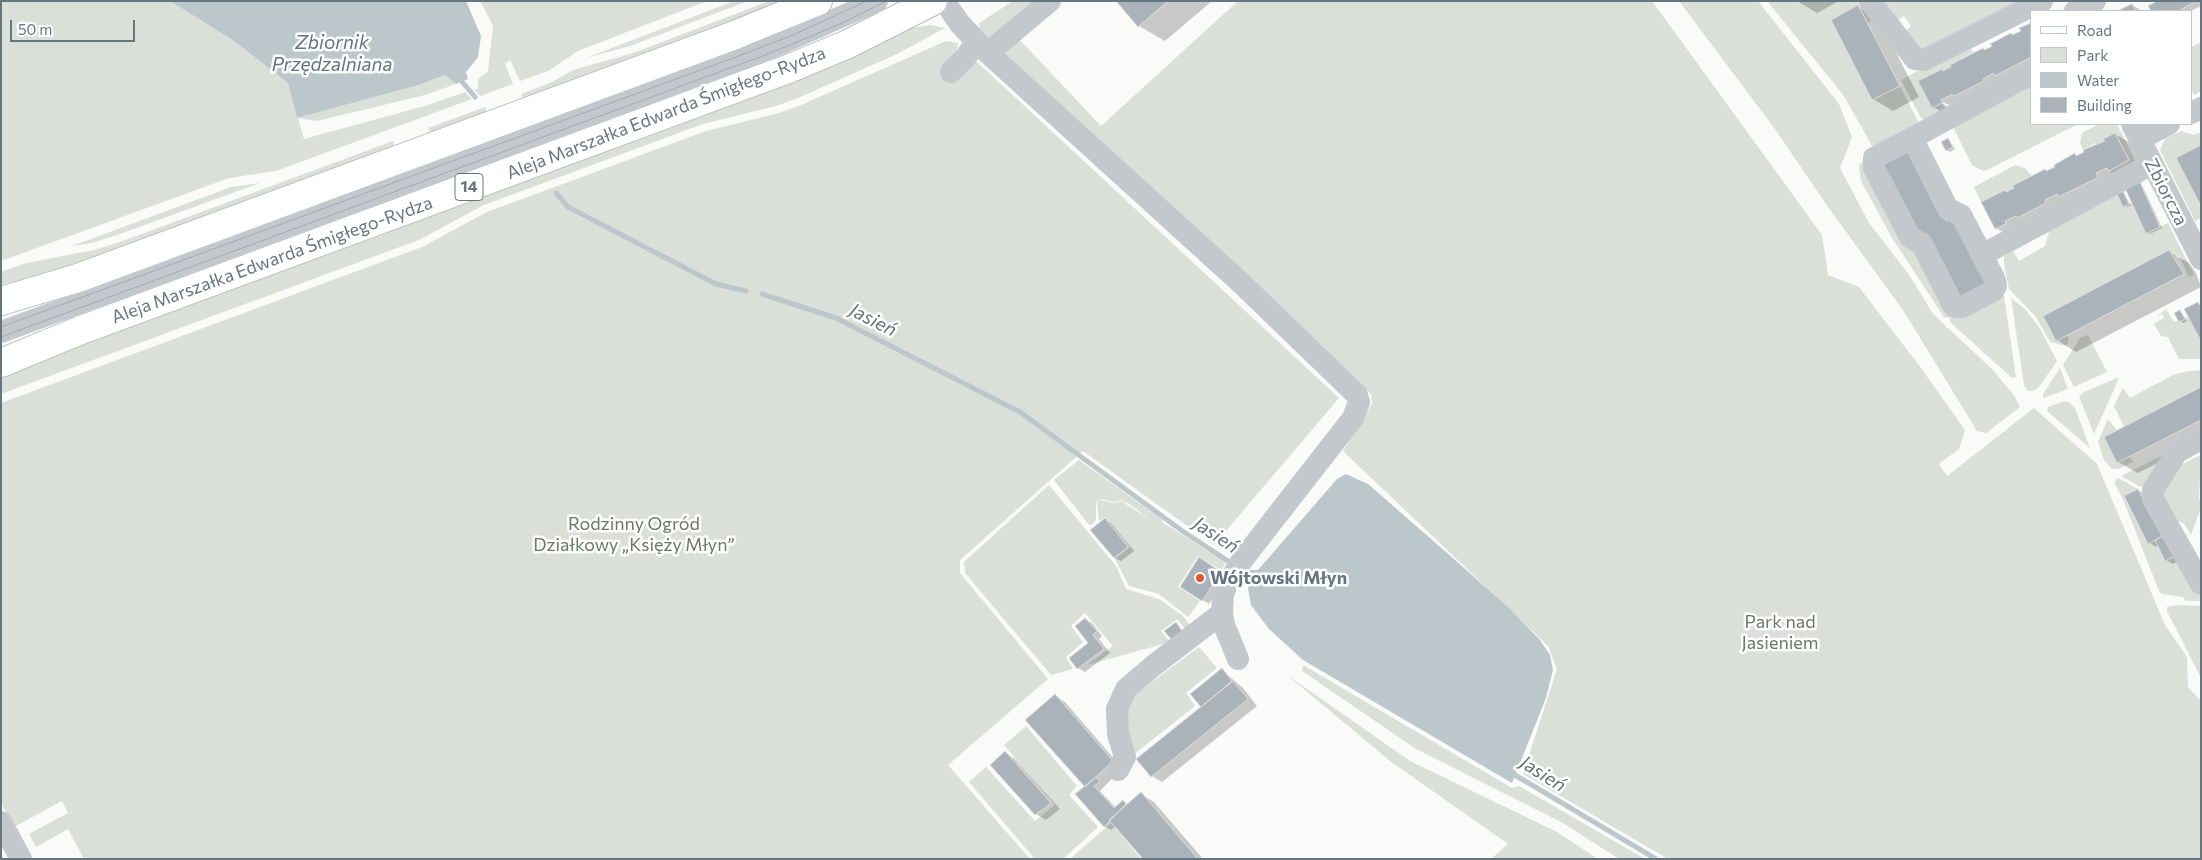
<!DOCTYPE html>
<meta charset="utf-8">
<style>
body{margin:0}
#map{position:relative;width:2202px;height:860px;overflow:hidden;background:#fafaf8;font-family:Commissioner,sans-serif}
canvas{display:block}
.frame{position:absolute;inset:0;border:2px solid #657683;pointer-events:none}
.legend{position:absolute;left:2030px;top:10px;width:162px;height:115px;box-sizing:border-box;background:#fff;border:1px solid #c1c8cd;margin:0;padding:6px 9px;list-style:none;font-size:15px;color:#657683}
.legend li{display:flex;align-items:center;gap:10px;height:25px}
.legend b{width:25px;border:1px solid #c1c8cd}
.scale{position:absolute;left:10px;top:20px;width:125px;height:22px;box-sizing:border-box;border:2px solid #657683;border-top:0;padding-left:6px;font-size:15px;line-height:18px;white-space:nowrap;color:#657683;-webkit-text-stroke:4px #fff;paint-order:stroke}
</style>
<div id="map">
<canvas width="2202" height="860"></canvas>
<div class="frame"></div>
<ul class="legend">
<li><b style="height:6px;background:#fff"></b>Road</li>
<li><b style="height:14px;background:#dadfd7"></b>Park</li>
<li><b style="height:14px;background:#bbc7cb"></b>Water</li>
<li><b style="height:14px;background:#aab3b9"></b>Building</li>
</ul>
<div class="scale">50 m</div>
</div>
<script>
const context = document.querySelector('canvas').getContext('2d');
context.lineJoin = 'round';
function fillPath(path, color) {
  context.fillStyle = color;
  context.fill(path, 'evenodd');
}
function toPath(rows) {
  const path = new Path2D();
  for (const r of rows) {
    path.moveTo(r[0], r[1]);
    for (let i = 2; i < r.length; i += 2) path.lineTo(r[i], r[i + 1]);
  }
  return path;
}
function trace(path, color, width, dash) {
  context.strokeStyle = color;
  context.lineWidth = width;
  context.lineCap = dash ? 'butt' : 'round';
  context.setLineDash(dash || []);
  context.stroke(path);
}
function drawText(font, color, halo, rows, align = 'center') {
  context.font = font + ' Commissioner,sans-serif';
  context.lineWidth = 5;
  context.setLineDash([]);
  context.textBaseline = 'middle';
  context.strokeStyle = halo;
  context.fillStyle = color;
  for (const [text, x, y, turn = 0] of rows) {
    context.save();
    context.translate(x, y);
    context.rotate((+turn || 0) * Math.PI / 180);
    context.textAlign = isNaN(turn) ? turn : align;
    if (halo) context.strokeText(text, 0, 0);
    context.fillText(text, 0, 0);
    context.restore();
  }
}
const green = toPath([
 [1,1,170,1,234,41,288,83,297,118,419,85,445,75,456,84,425,95,317,121,298,118,304,139,425,106,465,92,472,99,276,171,229,178,1,261],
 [480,1,707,1,578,51,548,71,520,81,510,60,505,64,513,84,480,96,474,89,478,89,478,79,488,71,493,26],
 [734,1,748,1,630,46,586,58],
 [769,1,784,1,523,99,521,94,552,82,573,70,633,53],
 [1013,1,1038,1,990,39,980,29,979,23],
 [1238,1,1652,1,1822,235,1828,275,1859,287,1921,368,1965,430,1959,449,1939,464,1947,476,2034,408,2097,464,2165,625,2187,657,2188,687,2201,701,2201,859,1668,859,1523,774,1557,669,1548,646,1343,451,1372,404,1371,394,1004,55,1017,37,1101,126],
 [1679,1,1758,1,1839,104,1852,137,1840,168,1869,223,1910,276,1933,314,1993,370,2015,397,2020,407,1986,433,1977,431,1903,310,1828,207,1775,129],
 [1767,1,1862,1,1871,21,1868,23,1858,6,1831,20,1872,100,1900,86,1919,123,1881,145,1872,146,1844,96],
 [1878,1,2032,1,1926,54,1903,33,1911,26,1904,16,1894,22],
 [931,25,945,28,897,54,798,98,776,106,703,124,484,205,419,240,1,394,1,378,79,346,721,109,842,61,911,28],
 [946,41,958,43,957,51,976,61,1339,398,1214,545,1083,451,960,560,960,573,1048,679,948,765,1030,859,84,859,68,829,36,847,29,834,68,813,62,801,16,826,13,825,1,803,1,403,422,247,487,212,706,131,779,113,801,105],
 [2201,42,2201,91,2194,95,2191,89,2191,47],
 [1966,45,1974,52,1950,65,1951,67,1943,71,1941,69,1918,81,1932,108,1942,103,1946,109,1924,119,1921,118,1901,80],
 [2031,79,2031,124,2078,124,1989,169,1983,171,1972,165,1954,129,1959,116],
 [485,107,487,112,430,133,428,128],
 [2099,124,2117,124,2136,162,2113,176,2110,170,2129,160,2115,133,2097,145,2095,143,2083,150,2080,142,2082,133],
 [2181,131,2194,135,2201,132,2201,145,2176,158,2201,206,2201,218,2195,221,2160,150,2165,139],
 [393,141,395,146,73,265,1,285,1,272,27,263,94,250,120,242],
 [1866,159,1950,318,1994,296,2004,296,2016,377,2012,378,1950,322,1950,318,1944,317,1892,238,1861,181,1859,165],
 [2015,165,2025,168,2032,176,2013,186,2014,188,2006,192,2004,190,1981,202,1974,187],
 [260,183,117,235,92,243,72,246,231,187],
 [2116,192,2123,206,2132,203,2146,233,2168,223,2194,275,2189,277,2178,255,2173,257,2169,251,2043,316,2056,341,2067,335,2069,340,2066,346,2050,342,2036,317,2009,289,2004,263,2004,256,2013,251,2019,261,2045,246,2050,228],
 [2011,298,2024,308,2039,327,2057,361,2039,387,2034,391,2028,391,2024,385],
 [2166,309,2174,322,2189,317,2201,341,2201,359,2179,359,2168,337,2161,336,2154,324,2164,318,2162,314,2157,316],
 [2088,335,2107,372,2074,387,2063,365,2080,338],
 [2060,368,2068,389,2043,398,2043,394],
 [2201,370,2201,387,2124,427,2114,406,2123,388,2130,398,2173,375,2183,372],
 [2117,378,2119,378,2094,434,2079,397,2084,392],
 [2065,401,2069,402,2075,408,2090,448,2047,411,2048,407],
 [2108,419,2117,430,2104,437,2130,456,2133,462,2118,469,2112,469,2104,460,2098,442],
 [2165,454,2152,482,2141,487,2121,476],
 [2201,455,2199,497,2201,508,2191,535,2184,524,2178,521,2161,492,2174,468],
 [1079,460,1163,520,1162,522,1226,562,1221,570,1198,556,1178,587,1200,601,1188,617,1159,594,1129,586,1115,559,1130,547,1105,517,1099,521,1097,502,1101,500,1113,503,1121,501,1149,519,1131,505,1121,500,1114,502,1101,499,1096,502,1096,520,1092,525,1089,525,1054,480],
 [2118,478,2138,489,2124,497,2148,544,2155,540,2165,561,2179,554,2201,591,2201,601,2186,601,2183,597,2162,594,2159,591,2122,497,2114,482],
 [1049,485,1116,566,1126,589,1159,599,1183,616,1191,626,1185,629,1177,619,1161,631,1170,642,1087,665,1113,646,1085,613,1071,626,1083,642,1066,657,1073,669,1051,675,965,573,964,562],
 [2179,605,2201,606,2201,678,2167,611,2167,607],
 [1199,647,1217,668,1186,693,1195,706,1133,755,1124,711,1133,696],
 [1303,665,1512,788,1519,786,1645,859,1619,859,1563,823,1416,749,1302,671],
 [1287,675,1410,761,1557,832,1598,859,1491,859,1508,844,1390,761],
 [1026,726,1077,786,1069,795,1098,827,1063,859,1035,859,969,782,986,767,1035,821,1055,805,1004,745],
 [1111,823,1141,859,1070,859]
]);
const water = toPath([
 [170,1,466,1,481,36,478,57,466,72,468,79,456,84,445,75,419,85,297,118,288,83,234,41],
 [1346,474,1368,484,1454,559,1509,608,1540,640,1550,655,1553,670,1546,698,1512,783,1303,660,1269,629,1251,605,1248,588,1250,582,1244,575,1248,570,1258,570,1337,479]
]);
const shadow = toPath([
 [1117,1,1212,1,1165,41,1139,26],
 [1797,1,1839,1,1817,13],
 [2160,1,2201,1,2201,6,2191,11,2152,11,2150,6],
 [2132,5,2143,11,2120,11],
 [1858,7,1878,18,1919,97,1893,111,1873,99],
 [2031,25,2031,78,1960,111,1943,102,1943,104,1960,114,1953,118,1933,107,1944,72,1983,49,1985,51,2011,34,2014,36],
 [2115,134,2134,145,2148,171,2016,240,1996,228,2007,193,2045,170,2048,172,2075,155,2078,157,2107,141],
 [1948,139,1955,149,1950,152,1947,150],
 [2138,181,2141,183,2162,228,2150,234,2147,233],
 [2122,191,2131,205,2127,207,2124,206],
 [2169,252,2189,263,2196,273,2201,287,2076,352,2057,340],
 [2180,312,2187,321,2183,323,2180,321],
 [2201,389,2201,441,2138,473,2118,462],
 [2138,490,2145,494,2185,557,2173,564,2166,560,2159,545,2156,547,2149,543],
 [1105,519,1111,523,1134,551,1121,561,1114,558],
 [1206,563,1227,576,1209,604,1182,587],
 [1085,619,1092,623,1102,636,1099,639,1110,653,1085,672,1078,668,1089,643],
 [1222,670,1243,688,1257,706,1162,782,1152,776,1203,707],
 [1055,696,1065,702,1122,768,1100,791,1116,808,1123,801,1128,805,1141,794,1154,802,1203,859,1145,859,1116,826,1111,830,1104,826,1086,787],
 [1005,753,1015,759,1060,809,1046,820,1036,814,992,765]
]);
const stream = toPath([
 [459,78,475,97],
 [556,193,568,207,716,284,746,291],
 [762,294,836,318,1020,412,1181,530,1234,565],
 [1510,772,1656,859]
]);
const building = toPath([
 [1116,1,1168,1,1138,27,1116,1],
 [2157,1,2197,1,2178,11,2151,11,2148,6,2157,1],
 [2132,4,2136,11,2117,11,2132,4],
 [1858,5,1900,86,1872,100,1831,20,1858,5],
 [2031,23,2031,57,1995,76,1993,73,1983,79,1984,81,1954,96,1952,94,1947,97,1941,100,1942,103,1932,108,1918,81,1942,69,1943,71,1951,67,1950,65,1983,48,1984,50,1989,48,1992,46,1990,44,2011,33,2012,35,2021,31,2019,28,2031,23],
 [2115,133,2129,160,2109,171,2107,168,2096,173,2098,177,2095,179,2058,197,2057,194,2045,200,2046,203,2017,218,2016,216,2009,219,2005,221,2006,224,1995,229,1981,202,2005,190,2006,192,2014,188,2012,186,2045,169,2046,171,2055,167,2054,165,2075,153,2076,156,2084,152,2083,150,2105,141,2103,139,2115,133],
 [1948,138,1953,147,1946,151,1941,142,1948,138],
 [2201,145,2201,206,2176,158,2201,145],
 [1908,148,1946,221,1953,218,1987,286,1960,300,1926,233,1918,237,1880,161,1908,148],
 [2139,180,2160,227,2146,234,2124,186,2139,180],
 [2122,189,2129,204,2123,207,2116,192,2122,189],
 [2169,250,2184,274,2056,341,2043,316,2169,250],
 [2198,302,2201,307,2201,341,2184,309,2198,302],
 [2180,310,2185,319,2179,322,2174,313,2180,310],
 [2201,387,2201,420,2117,463,2104,437,2201,387],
 [2138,489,2163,536,2148,544,2124,496,2138,489],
 [1105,518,1128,547,1114,558,1090,530,1105,518],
 [2169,533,2179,554,2165,561,2155,540,2169,533],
 [1199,557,1221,572,1202,601,1180,587,1199,557],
 [1085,618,1097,631,1093,635,1104,649,1077,669,1069,658,1088,643,1075,626,1085,618],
 [1176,622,1183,632,1172,640,1164,631,1176,622],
 [1222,668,1232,681,1201,707,1190,694,1222,668],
 [1233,681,1248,699,1151,777,1136,759,1233,681],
 [1055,694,1113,761,1085,787,1025,720,1055,694],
 [1005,751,1051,803,1035,815,990,765,1005,751],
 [1096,777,1100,782,1094,786,1114,808,1123,800,1126,804,1104,827,1075,794,1096,777],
 [1141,792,1198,859,1143,859,1109,820,1141,792]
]);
const minor = toPath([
 [944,1,960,24,988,53,1241,283,1357,395,1359,402,1353,418,1243,559,1227,584,1223,595,1222,613,1224,625,1238,659],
 [1870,1,1915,59,1924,60,2042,1],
 [2075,11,2095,1],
 [988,53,1050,1],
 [951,72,966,57,976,41],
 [2191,113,2201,108],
 [2132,124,2201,259],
 [1912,138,1948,209,1961,215,1995,280,1996,286,1993,291,1962,307,1955,307,1953,305,1922,244,1910,237,1874,168,1874,158,1912,138],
 [1912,138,2031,74],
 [2140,139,2169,124],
 [1982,255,2152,164],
 [1,332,764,51,877,1],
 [2201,439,2177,452,2153,490,2153,499,2201,584],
 [1118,770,1125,757,1118,734,1117,709,1126,689,1153,666,1222,613],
 [1,822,21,859]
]);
const major = toPath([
 [1,301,78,278,735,35,818,1],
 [1,363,81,330,788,69,848,44,933,1]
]);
const tram = toPath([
 [1,327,736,57,793,35,867,1],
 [1,337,768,54,840,24,887,1]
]);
const markers = [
 [1200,578,5,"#e4572e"]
];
const shields = [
 [469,187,28]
];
const shieldNames = [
 ["14",469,187]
];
const streetNames = [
 ["Aleja Marszałka Edwarda Śmigłego-Rydza",666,113,-21],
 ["Zbiorcza",2166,192,63],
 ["Aleja Marszałka Edwarda Śmigłego-Rydza",272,260,-20]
];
const parkNames = [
 ["Rodzinny Ogród",634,524],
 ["Działkowy „Księży Młyn”",634,545],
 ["Park nad",1780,622],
 ["Jasieniem",1780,643]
];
const poiNames = [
 ["Wójtowski Młyn",1210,578]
];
const waterNames = [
 ["Zbiornik",332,43],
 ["Przędzalniana",332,65],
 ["Jasień",873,320,27],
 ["Jasień",1216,535,33],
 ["Jasień",1543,774,32]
];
fillPath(green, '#dadfd7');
fillPath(water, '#bbc7cb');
fillPath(shadow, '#0003');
trace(stream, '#bbc7cb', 5);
fillPath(building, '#aab3b9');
trace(building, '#dcdcda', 1);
trace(major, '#b5babe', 30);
trace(minor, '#c3c8cc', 22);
trace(major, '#fff', 28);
trace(tram, '#a2aab0', 1);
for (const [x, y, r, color] of markers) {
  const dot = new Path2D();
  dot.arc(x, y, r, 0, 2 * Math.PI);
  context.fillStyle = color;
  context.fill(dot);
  trace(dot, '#fff', 2);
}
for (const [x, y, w] of shields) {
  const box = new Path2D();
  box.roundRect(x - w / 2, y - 13.5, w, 27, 4);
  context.fillStyle = '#fff';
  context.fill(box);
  trace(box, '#657683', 1);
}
drawText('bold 16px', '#657683', null, shieldNames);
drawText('18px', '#657683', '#fff', streetNames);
drawText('18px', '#687a64', '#fff', parkNames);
drawText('bold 18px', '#657683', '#fff', poiNames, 'left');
drawText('italic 19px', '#60757c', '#fff', waterNames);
</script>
